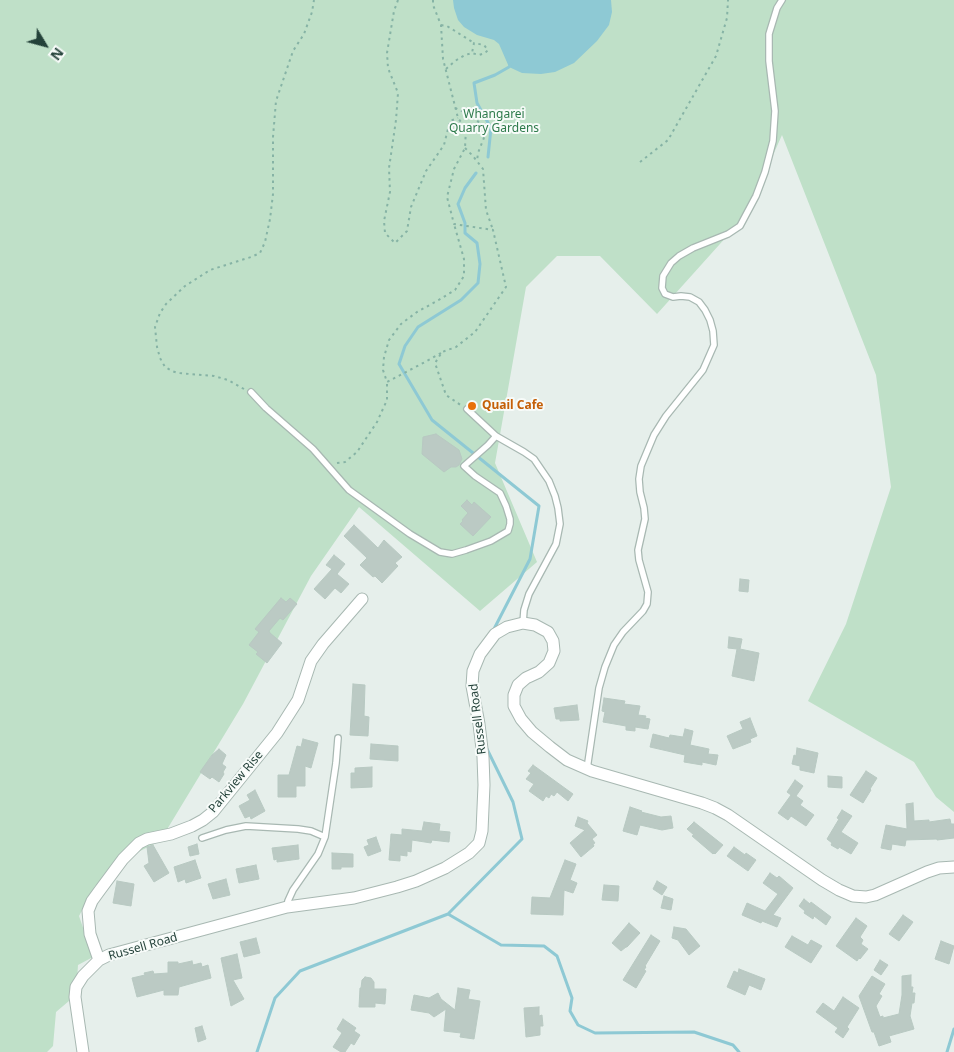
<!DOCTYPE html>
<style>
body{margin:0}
#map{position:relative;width:954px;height:1052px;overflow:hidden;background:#e6efeb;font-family:"Noto Sans",sans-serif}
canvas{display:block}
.north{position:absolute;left:20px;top:20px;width:50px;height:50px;-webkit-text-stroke:4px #f7fbf9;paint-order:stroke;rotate:127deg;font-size:14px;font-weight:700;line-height:20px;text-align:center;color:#24423a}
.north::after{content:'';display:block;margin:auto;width:18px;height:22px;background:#24423a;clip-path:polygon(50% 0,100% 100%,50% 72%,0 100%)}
</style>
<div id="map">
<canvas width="954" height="1052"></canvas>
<div class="north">N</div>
</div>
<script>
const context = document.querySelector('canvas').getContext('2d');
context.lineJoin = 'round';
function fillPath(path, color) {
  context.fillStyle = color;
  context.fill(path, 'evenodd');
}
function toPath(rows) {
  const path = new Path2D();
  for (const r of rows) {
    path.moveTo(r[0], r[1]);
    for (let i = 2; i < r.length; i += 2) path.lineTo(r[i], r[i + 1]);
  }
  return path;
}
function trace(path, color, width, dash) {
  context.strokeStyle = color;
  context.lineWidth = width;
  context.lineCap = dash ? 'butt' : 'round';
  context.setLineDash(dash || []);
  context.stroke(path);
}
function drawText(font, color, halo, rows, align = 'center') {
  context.font = font + ' "Noto Sans",sans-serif';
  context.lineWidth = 4;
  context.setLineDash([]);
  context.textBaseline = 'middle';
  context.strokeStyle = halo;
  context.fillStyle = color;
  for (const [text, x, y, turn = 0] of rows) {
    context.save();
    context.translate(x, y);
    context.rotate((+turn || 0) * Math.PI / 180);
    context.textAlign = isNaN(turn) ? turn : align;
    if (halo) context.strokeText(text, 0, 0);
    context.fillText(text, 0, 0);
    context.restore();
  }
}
const green = toPath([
 [0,0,954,0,954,812,936,797,914,762,808,701,846,624,891,487,876,375,782,135,746,215,657,314,600,256,557,256,526,287,495,463,537,562,480,611,359,507,311,576,243,704,160,841,130,856,95,886,79,916,93,957,78,965,76,995,56,1012,53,1046,47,1052,0,1052]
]);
const water = toPath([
 [453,0,611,0,612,12,609,25,597,41,574,63,555,72,541,74,522,73,509,67,499,44,494,40,477,35,464,27,458,20,454,8]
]);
const stream = toPath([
 [488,157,491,128,477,103,474,83,495,75,509,67,511,64],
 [476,173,465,188,458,204,465,223,465,233,477,243,480,264,478,283,461,300,418,327,405,346,399,364,432,420,539,506,530,559,494,629],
 [448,914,501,945,544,946,557,956,572,998,570,1011,578,1025,595,1033,694,1032,733,1045,739,1052],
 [257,1052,275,998,300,971,448,914,522,839,513,802,487,749],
 [947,1052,954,1029]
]);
const building = toPath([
 [436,434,459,450,462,459,459,465,456,467,451,467,444,472,422,454,423,437,436,434],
 [467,500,472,505,474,502,491,517,473,536,460,524,463,521,462,520,468,513,461,506,467,500],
 [354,525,378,548,384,540,402,557,395,563,398,566,382,583,375,576,373,577,360,565,367,558,344,536,354,525],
 [334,555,345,564,337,574,349,584,341,593,335,588,325,599,314,589,332,569,326,565,334,555],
 [740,579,749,580,748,592,739,591,740,579],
 [281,598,286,602,290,598,297,604,283,620,280,618,269,631,270,633,282,643,267,663,256,654,258,652,249,645,259,632,255,629,281,598],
 [729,637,742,639,740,649,759,653,754,681,732,676,737,649,728,648,729,637],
 [353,684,365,685,364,716,369,717,368,736,350,735,353,684],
 [604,698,625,701,624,704,640,706,638,715,646,716,645,718,650,719,648,729,635,727,635,731,626,730,626,726,603,722,605,712,602,711,604,698],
 [577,705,579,720,560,721,560,719,556,719,554,708,577,705],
 [750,718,757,736,750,739,751,742,733,749,727,736,743,729,740,722,750,718],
 [685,729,693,731,690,745,709,749,708,754,718,755,716,765,702,762,702,765,684,762,685,755,650,747,653,734,669,738,670,735,683,737,685,729],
 [303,739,318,743,311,768,305,766,305,786,296,786,296,797,278,797,278,775,289,775,297,746,301,747,303,739],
 [371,744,398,746,398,761,370,759,371,744],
 [797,748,818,753,814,773,800,770,800,766,792,764,794,755,796,756,797,748],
 [219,749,226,755,222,764,226,767,223,772,224,774,219,782,212,777,210,779,200,772,212,755,219,749],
 [533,765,573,794,568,801,557,792,554,796,551,794,549,798,546,796,543,801,529,791,534,784,526,779,531,773,528,771,533,765],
 [372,767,372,787,351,788,351,773,355,773,355,768,372,767],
 [866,771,877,778,870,789,871,790,863,803,850,795,866,771],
 [828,776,842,777,842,788,828,787,828,776],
 [795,780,803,786,796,796,803,801,800,805,814,815,806,826,791,816,788,820,778,813,791,795,787,792,795,780],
 [255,790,265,811,251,819,250,816,245,818,239,806,250,800,247,795,255,790],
 [913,803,914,821,929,820,929,822,950,819,951,824,954,824,954,838,937,840,937,839,906,840,905,846,892,844,891,850,881,848,886,825,907,829,906,804,913,803],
 [630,807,642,811,641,812,661,817,671,816,673,828,662,830,640,825,637,835,623,831,630,807],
 [842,810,852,816,841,832,858,843,851,854,839,847,838,849,831,845,832,843,827,839,839,819,837,818,842,810],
 [578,817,588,821,587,823,597,835,592,839,595,843,593,844,594,846,581,857,570,843,585,830,575,826,578,817],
 [424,822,440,824,439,831,450,832,449,842,432,840,431,843,412,840,411,852,407,851,407,856,400,855,400,861,389,860,391,834,402,835,402,829,422,831,424,822],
 [694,822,723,845,715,854,714,853,713,854,692,836,694,835,687,829,694,822],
 [376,837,381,851,368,856,364,847,369,845,367,840,376,837],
 [197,844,199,854,190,856,188,847,197,844],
 [153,845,169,873,154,882,144,866,149,863,147,847,153,845],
 [298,845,299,859,277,862,277,859,274,860,272,848,298,845],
 [734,847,745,855,746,853,756,860,748,871,727,856,734,847],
 [332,853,353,854,353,867,341,867,341,869,332,869,332,853],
 [195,860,201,878,186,883,185,879,178,882,174,867,195,860],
 [565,860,576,864,570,880,577,883,573,893,564,890,563,915,531,914,532,897,550,898,565,860],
 [256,865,259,879,239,883,236,869,256,865],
 [770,873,777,878,779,876,793,888,773,915,781,918,777,927,762,921,761,923,742,915,747,903,765,911,778,894,763,883,770,873],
 [226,879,230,895,213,899,208,884,226,879],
 [117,881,134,884,131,906,113,903,117,881],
 [657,881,667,887,662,895,653,889,657,881],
 [604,885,619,886,618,901,602,900,604,885],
 [664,896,673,899,671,910,661,908,664,896],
 [804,899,810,904,811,902,831,917,826,925,814,916,813,919,804,913,805,911,799,906,804,899],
 [903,915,913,922,899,941,889,934,903,915],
 [856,918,867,926,860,937,863,940,861,944,868,949,860,959,859,958,857,961,836,946,856,918],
 [629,923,640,933,627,947,626,947,621,951,612,943,629,923],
 [674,927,686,929,700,946,689,955,678,940,672,938,674,927],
 [651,935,660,941,645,966,646,967,644,970,646,971,636,988,623,980,651,935],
 [792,936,808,945,811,940,822,946,811,963,785,947,792,936],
 [256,938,260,953,244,957,240,942,256,938],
 [941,941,954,946,949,964,935,959,941,941],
 [237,954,242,978,233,980,244,999,231,1006,221,958,237,954],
 [880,960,888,965,881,975,874,970,880,960],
 [192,961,193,965,201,963,202,967,208,965,211,978,179,987,178,995,164,995,164,990,137,997,132,978,145,975,144,973,153,971,154,974,168,973,168,962,178,962,178,964,192,961],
 [739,969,765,979,761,990,749,985,745,995,727,987,734,971,738,973,739,969],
 [911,975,911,987,913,987,912,993,915,993,914,1003,912,1003,910,1016,914,1029,889,1036,891,1042,879,1046,874,1032,872,1032,859,996,872,976,885,984,879,994,882,996,876,1006,880,1017,883,1016,883,1018,899,1014,902,995,902,976,911,975],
 [365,977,371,978,374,982,374,989,386,989,385,1004,375,1003,375,1007,359,1007,360,988,361,988,362,980,365,977],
 [458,988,470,990,468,999,480,1001,474,1039,460,1037,461,1033,444,1031,446,1009,434,1017,429,1013,411,1010,414,995,429,998,438,993,441,999,455,1010,458,988],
 [843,997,859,1008,847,1027,849,1029,843,1038,835,1032,838,1028,816,1012,823,1003,834,1011,843,997],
 [539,1007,539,1016,542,1015,543,1026,540,1026,540,1035,526,1037,524,1008,539,1007],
 [343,1019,356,1028,354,1031,360,1035,354,1045,351,1043,345,1052,341,1052,333,1047,342,1033,337,1029,343,1019],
 [202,1026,206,1039,198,1042,195,1028,202,1026]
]);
const path = toPath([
 [398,0,394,11,387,53,388,68,398,93,396,120,389,168,390,192,384,221,385,233,395,243,407,231,411,207,426,171,444,145,450,121,458,118],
 [433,0,433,5,441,25,443,59,458,118,466,129,465,148,454,169,447,197,454,224,493,230,506,287,475,332,456,347,442,352,435,363,446,395,462,406],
 [441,25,447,26,474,43],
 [446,69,455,61,465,55,472,53,479,55,485,53,488,50,484,45,474,43,472,53],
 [455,108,473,116,484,128,485,135,478,153,477,161],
 [465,148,473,156,483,169,486,210,493,230],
 [640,162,668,140,716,56,727,18,728,0],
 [441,353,425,362,387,382,383,370,384,357,389,340,401,324,417,312,437,301,455,290,464,276,464,259,454,224],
 [244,389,228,380,214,376,178,373,172,371,165,367,160,358,157,347,155,327,160,313,166,304,185,286,210,270,251,257,260,253,265,242,270,219,273,194,273,137,276,101,293,51,304,34,312,12,314,0],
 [337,463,345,462,357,452,377,422,387,400,387,382]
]);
const lane = toPath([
 [251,392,266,408,313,449,349,490,410,534,440,552,452,554,466,550,491,541,508,531,510,524,510,519,506,506,500,493,475,476,464,466,488,445,496,436],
 [467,409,496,436,524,452,534,459,549,481,555,496,558,508,560,524,556,544,529,594,524,610,523,623],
 [587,769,599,688,605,667,614,645,623,632,643,611,647,604,648,592,639,560,638,550,645,519,644,508,640,492,639,479,641,466,654,435,666,416,703,370,714,345,713,331,710,320,705,310,699,302,690,297,681,296,673,297,665,294,662,288,663,276,671,263,679,256,693,248,728,234,740,226,756,196,765,172,773,141,775,111,769,61,769,34,777,8,782,0],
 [202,838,226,830,246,826,298,829,311,831,325,837],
 [287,907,288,901,293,890,318,854,325,837,336,763,338,738]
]);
const street = toPath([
 [99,960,90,934,88,911,92,901,100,890,123,859,139,843,147,839,171,834,192,826,203,820,213,812,277,733,298,700,311,661,323,644,362,599],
 [83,1052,75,997,76,987,83,976,99,960,109,955,287,907,354,898,397,887,416,881,445,868,469,853,479,843,482,831,484,785,483,757,479,724,472,686,473,671,480,654,495,634,507,627,523,623,535,625,548,632,553,641,554,651,549,663,539,672,526,678,518,685,514,695,514,706,521,719,532,732,550,747,567,760,592,771,702,803,715,808,728,815,822,880,839,890,853,896,866,897,875,895,927,872,939,868,954,867]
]);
const markers = [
 [472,406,5,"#e8710a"]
];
const parkNames = [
 ["Whangarei",494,115],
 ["Quarry Gardens",494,129]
];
const foodNames = [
 ["Quail Cafe",482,406]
];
const streetNames = [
 ["Russell Road",478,719,-97],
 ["Parkview Rise",236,782,-50],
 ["Russell Road",143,947,-16]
];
fillPath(green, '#bfe0c8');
fillPath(water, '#8ec9d4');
trace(stream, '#8ec9d4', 3);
fillPath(building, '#bbcac4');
trace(building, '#b8c9c2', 1);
trace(lane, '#a8b8b2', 8);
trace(street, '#a8b8b2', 13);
trace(path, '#86b3a5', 2, [2.5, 4]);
trace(lane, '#fff', 5.5);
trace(street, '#fff', 11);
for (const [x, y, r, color] of markers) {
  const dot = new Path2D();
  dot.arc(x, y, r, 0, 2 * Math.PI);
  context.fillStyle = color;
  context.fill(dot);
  trace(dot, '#f7fbf9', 2);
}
drawText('12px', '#2d7a4b', '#f7fbf9', parkNames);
drawText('bold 12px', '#c56008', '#f7fbf9', foodNames, 'left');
drawText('12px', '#24423a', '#f7fbf9', streetNames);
</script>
